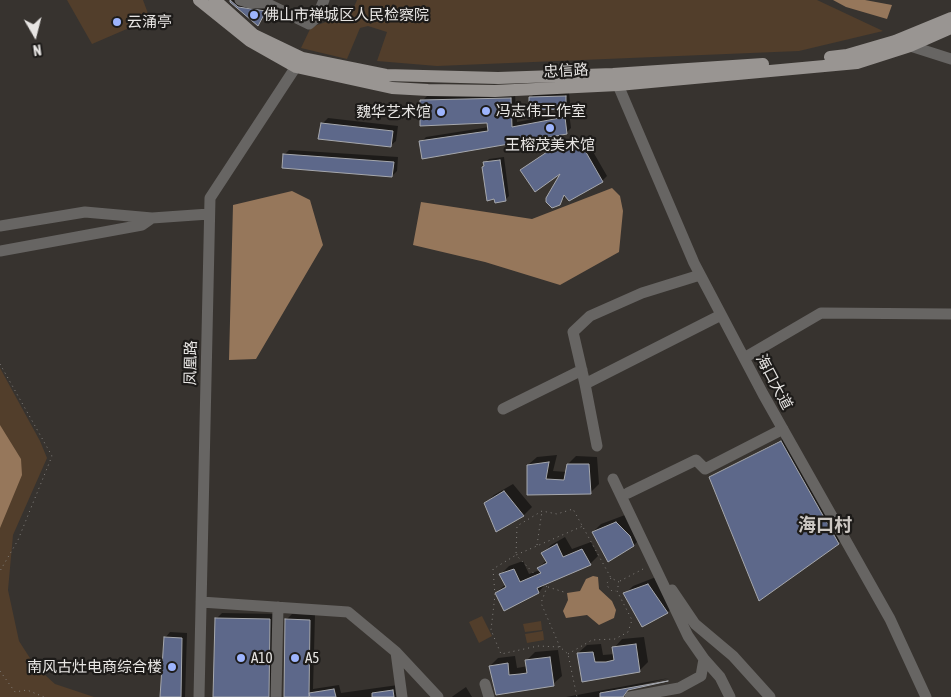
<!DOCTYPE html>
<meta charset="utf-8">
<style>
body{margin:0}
#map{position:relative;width:951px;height:697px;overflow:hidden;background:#37332f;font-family:"Asap Condensed",sans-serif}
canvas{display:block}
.north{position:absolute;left:10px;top:10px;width:50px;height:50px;-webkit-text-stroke:4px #1d1b19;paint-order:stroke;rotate:172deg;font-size:14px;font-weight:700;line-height:20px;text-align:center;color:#e7e5e3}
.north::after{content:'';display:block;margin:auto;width:18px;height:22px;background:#e7e5e3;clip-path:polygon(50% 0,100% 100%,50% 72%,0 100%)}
</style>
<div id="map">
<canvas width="951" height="697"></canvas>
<div class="north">N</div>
</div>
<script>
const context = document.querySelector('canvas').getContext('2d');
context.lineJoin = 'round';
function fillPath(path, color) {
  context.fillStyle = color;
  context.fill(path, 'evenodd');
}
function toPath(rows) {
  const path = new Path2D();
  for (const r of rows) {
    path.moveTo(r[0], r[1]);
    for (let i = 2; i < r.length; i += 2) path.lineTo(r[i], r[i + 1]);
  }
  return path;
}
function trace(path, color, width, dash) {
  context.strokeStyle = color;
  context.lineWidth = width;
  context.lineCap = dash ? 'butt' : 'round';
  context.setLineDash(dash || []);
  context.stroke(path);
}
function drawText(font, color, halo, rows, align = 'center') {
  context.font = font + ' "Asap Condensed","Noto Sans SC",sans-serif';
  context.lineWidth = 4.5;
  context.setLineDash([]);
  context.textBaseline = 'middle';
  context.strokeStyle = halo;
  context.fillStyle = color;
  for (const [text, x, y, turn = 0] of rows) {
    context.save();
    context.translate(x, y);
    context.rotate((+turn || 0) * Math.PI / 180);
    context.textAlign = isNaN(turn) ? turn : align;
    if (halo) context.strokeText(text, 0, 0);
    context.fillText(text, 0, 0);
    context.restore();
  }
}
const green = toPath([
 [67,0,143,0,150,19,92,44],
 [357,0,817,0,883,31,799,51,437,66,377,61,387,32,368,26,360,28,347,59,301,48,311,27,351,14],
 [0,368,40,441,47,458,13,535,8,590,19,641,35,666,55,684,94,697,0,697],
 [482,616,492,636,479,643,469,622],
 [541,621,542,630,525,632,523,624],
 [543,631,544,640,527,643,525,634]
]);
const water = toPath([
 [833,0,865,0,892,5,887,19,846,7],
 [612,188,620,196,623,211,619,252,560,285,485,262,413,245,421,202,532,219],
 [292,191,310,200,323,245,256,359,229,360,233,205],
 [0,425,21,459,22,475,0,528],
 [593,576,598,577,599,589,612,601,616,610,614,618,599,625,587,615,566,618,563,611,568,600,567,593,580,591,586,579]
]);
const shadow = toPath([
 [232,0,241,0,270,6,258,24,231,2],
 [569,92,570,103,566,107,530,98,534,94],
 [515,94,517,122,569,112,571,128,566,133,421,142,426,137,489,127,488,122,422,101,427,96],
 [328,118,398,126,396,141,390,146,323,123],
 [584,136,607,176,602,181,566,196,559,204,563,170,522,170,561,142,566,148],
 [289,150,398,157,397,171,392,176,284,155],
 [504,157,509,196,505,200,485,163,489,159],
 [785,438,842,539,838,543,710,477],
 [557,455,553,471,567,472,568,464,576,456,597,457,599,484,591,492,528,493,528,465,537,457],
 [513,484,532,507,524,515,496,531,486,503,494,495],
 [625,515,642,537,634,545,608,560,593,532,601,524],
 [565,537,572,549,591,542,598,556,590,564,546,583,539,592,496,593,506,584,501,574,509,566,523,561,529,574,540,570,538,568,547,560,543,553,551,545],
 [656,577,676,603,668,612,642,625,625,594,633,586],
 [222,613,275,614,277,697,214,697,216,619],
 [292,614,315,615,313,689,339,685,341,693,398,685,400,697,285,697,286,620],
 [170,632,187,633,185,697,161,697,165,638],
 [644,637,648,662,640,670,583,680,578,653,587,645,601,644,603,655,615,654,614,648,622,639],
 [558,650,562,676,553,684,497,694,490,666,498,658,515,656,517,668,528,666,527,660,535,652],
 [669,678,629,688,613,697,566,697],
 [466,687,472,697,452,697,453,696]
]);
const building = toPath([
 [230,0,238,7,266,11,258,26,230,2,230,0],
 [116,17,120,19,121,24,118,26,113,25,112,20,116,17],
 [566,96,566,109,529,110,529,97,566,96],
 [511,98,512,127,565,117,567,134,422,159,419,141,488,131,487,123,420,126,420,100,511,98],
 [321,123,393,131,391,147,318,139,321,123],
 [579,140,603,182,569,201,564,195,560,205,552,208,546,202,546,198,560,174,535,192,520,170,556,146,560,152,579,140],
 [283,154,394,162,392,177,282,168,283,154],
 [500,160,506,201,495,203,494,199,487,201,482,167,484,166,483,162,500,160],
 [781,441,839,544,759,601,709,477,781,441],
 [549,462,546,479,564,480,567,464,589,464,591,494,527,495,527,465,549,462],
 [504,491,524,516,496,532,484,503,504,491],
 [616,522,630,536,634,546,608,562,592,532,616,522],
 [557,544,563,557,582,549,591,565,537,588,539,593,504,611,495,593,506,587,499,574,514,569,520,582,541,573,537,568,547,563,541,553,557,544],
 [648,584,668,613,642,627,623,593,648,584],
 [215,618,270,619,269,697,213,697,215,618],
 [285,619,310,620,309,697,284,697,285,619],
 [164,637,182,638,181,697,160,697,164,637],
 [636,644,640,672,582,682,577,653,593,652,595,662,606,662,614,660,612,647,636,644],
 [550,657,554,686,496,695,489,666,508,663,509,675,520,674,527,673,525,660,550,657],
 [668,681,628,690,623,697,600,697,600,693,668,681],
 [334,689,336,697,310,697,309,693,334,689],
 [393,690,394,697,372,697,372,693,393,690]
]);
const path = toPath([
 [0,364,52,456,18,540,0,571],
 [537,545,542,511],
 [611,578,607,583,608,587,612,591,616,591],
 [620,581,645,568],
 [548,587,567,593],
 [560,647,541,603,547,587,516,555,583,526],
 [568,654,592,640,615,639,628,632,632,620,617,591,619,582,611,578,573,509,557,514,542,511,517,526,516,555,493,569,495,595,491,630,501,654,538,646,560,647,568,654,577,697],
 [0,671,15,692,27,690,44,697]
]);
const minor = toPath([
 [240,0,250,3,266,3,309,24,317,17,324,0],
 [904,44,951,59],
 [615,78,694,263,763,394,890,619,926,697],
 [0,226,85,212,152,218,209,214],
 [0,251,142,225,152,218],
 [700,275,642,293,590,316,573,332,585,384,721,315],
 [744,358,821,313,951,314],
 [585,384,597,446],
 [503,409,582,370],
 [613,479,688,636,704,659,701,676,679,688,630,697],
 [628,493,696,460,705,469,783,429],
 [672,590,695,624,733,656,770,697],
 [201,602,348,612,396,652,438,697],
 [396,652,402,697],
 [704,659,720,677,730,697],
 [485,684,489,697],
 [199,697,210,198,301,59],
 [276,697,278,607]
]);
const major = toPath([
 [199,0,250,41,296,67,392,88,428,90,495,91,618,85,857,63,910,46,951,28],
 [215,0,254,35,302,58,386,75,498,78,613,74,763,64],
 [830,57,847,55,895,41,951,18]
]);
const markers = [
 [254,15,5,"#9db4fd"],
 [117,22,5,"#9db4fd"],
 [486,111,5,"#9db4fd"],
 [441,112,5,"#9db4fd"],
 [550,128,5,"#9db4fd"],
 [241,658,5,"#9db4fd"],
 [295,658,5,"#9db4fd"],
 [172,667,5,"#9db4fd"]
];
const poiNames = [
 ["佛山市禅城区人民检察院",264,15],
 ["云涌亭",127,22],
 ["冯志伟工作室",496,111],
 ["魏华艺术馆",431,112,"right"],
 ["王榕茂美术馆",550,145,"center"],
 ["A10",251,658],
 ["A5",305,658],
 ["南风古灶电商综合楼",162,667,"right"]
];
const streetNames = [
 ["忠信路",566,71,-3],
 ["凤凰路",191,363,-89],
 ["海口大道",774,382,62]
];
const quarterNames = [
 ["海口村",825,525]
];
fillPath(green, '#523e2b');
fillPath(water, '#96775b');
fillPath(shadow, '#0007');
fillPath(building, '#5d688a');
trace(building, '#a6a8ad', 1);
trace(path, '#84817e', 1, [1, 4]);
trace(minor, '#676563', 11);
trace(major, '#999592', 12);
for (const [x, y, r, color] of markers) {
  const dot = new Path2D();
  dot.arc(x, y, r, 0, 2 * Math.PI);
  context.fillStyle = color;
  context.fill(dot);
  trace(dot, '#1d1b19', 2);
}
drawText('15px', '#e7e5e3', '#1d1b19', poiNames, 'left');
drawText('15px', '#e7e5e3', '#1d1b19', streetNames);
drawText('bold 18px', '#cdc8c3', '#1d1b19', quarterNames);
</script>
